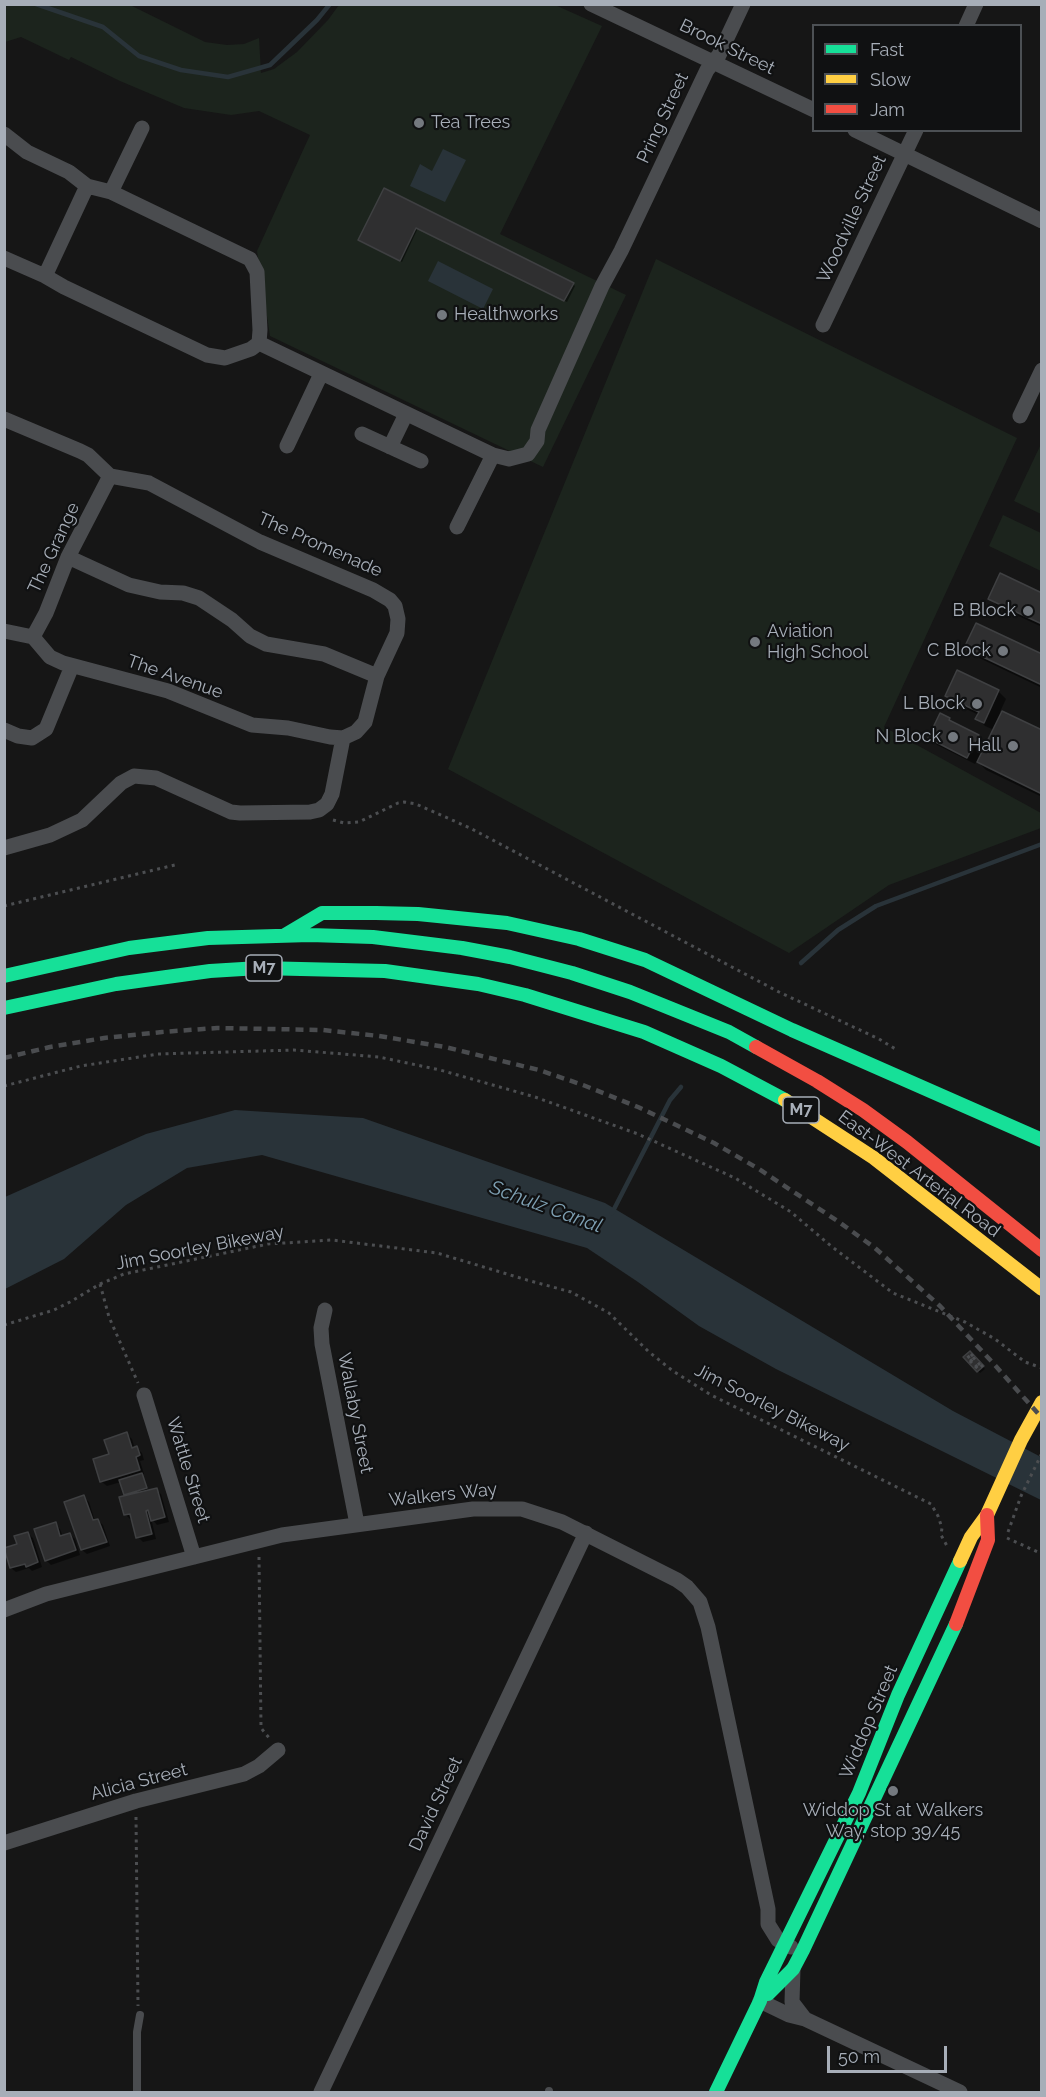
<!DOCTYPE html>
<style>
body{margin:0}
#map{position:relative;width:1046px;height:2097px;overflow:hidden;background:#161616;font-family:Raleway,sans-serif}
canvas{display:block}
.frame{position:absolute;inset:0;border:6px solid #a7aeb8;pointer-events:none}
.legend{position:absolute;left:812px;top:24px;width:210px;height:108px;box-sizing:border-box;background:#101112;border:2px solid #4c5054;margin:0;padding:8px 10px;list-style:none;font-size:18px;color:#a7aeb8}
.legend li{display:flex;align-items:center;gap:12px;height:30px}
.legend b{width:30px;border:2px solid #4c5054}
.scale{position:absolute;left:827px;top:2046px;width:120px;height:27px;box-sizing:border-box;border:3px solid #a7aeb8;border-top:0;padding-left:8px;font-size:18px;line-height:21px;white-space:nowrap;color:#a7aeb8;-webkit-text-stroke:4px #101112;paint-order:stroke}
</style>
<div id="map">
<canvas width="1046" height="2097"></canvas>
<div class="frame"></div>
<ul class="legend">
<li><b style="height:8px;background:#16e098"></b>Fast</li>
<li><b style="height:8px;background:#ffcf43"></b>Slow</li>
<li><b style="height:8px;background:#f24e42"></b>Jam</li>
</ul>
<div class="scale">50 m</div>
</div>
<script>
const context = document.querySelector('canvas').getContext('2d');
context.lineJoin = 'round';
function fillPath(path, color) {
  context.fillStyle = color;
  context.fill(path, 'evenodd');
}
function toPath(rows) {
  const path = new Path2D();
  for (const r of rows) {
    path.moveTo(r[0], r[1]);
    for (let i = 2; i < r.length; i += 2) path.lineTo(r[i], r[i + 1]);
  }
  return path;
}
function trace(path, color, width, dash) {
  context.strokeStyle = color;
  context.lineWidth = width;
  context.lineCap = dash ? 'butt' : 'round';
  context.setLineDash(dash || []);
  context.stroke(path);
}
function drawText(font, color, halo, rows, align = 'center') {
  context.font = font + ' Raleway,sans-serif';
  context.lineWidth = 4.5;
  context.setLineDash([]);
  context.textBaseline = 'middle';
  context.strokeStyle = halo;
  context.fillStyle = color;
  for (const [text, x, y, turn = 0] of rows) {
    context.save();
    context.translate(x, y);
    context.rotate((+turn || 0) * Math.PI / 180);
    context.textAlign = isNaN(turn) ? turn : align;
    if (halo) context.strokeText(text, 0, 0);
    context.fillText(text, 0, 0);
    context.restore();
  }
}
const green = toPath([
 [5,4,130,5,205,42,227,45,244,44,259,38,261,73,274,69,297,52,328,20,339,5,555,5,602,26,500,234,626,295,543,467,270,336,257,251,310,135,259,111,231,115,184,108,120,81,71,57,69,60,21,37,5,42],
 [656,259,1017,438,884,727,1041,813,1041,828,889,885,789,953,448,769],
 [1041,444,1041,514,1014,501],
 [1003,515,1041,533,1041,571,989,546]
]);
const water = toPath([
 [443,149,466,160,445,202,410,186,420,164,432,171],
 [438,261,493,289,483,309,428,281],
 [235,1110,363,1118,605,1203,953,1411,1041,1457,1041,1500,776,1369,699,1326,638,1282,587,1248,262,1155,187,1168,126,1205,64,1259,5,1289,5,1197,146,1134]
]);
const shadow = toPath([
 [384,190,573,284,575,286,567,302,418,228,402,262,361,242,360,240],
 [1042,595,1042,627,997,606,990,598],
 [965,648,1042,656,1042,688,973,655],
 [998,691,1006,699,1000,712,1042,732,1042,797,986,770,977,761,975,764,937,745,930,738,941,715,955,725,978,736,987,745,994,730,985,726,977,718,979,715,955,704,947,696],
 [970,1353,985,1369,980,1373,965,1357],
 [127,1434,132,1439,135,1449,137,1448,142,1453,144,1460,140,1461,144,1474,142,1475,148,1491,156,1490,161,1494,169,1522,157,1525,151,1518,156,1539,143,1542,138,1537,133,1519,130,1519,125,1514,127,1496,121,1482,107,1486,102,1482,95,1460,111,1455],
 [84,1497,89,1502,95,1521,98,1520,103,1525,110,1546,87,1554,82,1550],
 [55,1524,60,1529,63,1537,70,1534,75,1539,80,1555,51,1565,46,1560],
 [28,1534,33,1538,42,1567,32,1571,29,1568,16,1572,11,1568,19,1545]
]);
const stream = toPath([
 [36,4,103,27,139,56,181,70,228,77,270,65,317,20,330,4],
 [801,963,838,930,876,906,1042,844],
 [612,1213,670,1100,681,1087]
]);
const building = toPath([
 [384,188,574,283,564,301,416,228,400,261,358,240,384,188],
 [1000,573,1042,593,1042,624,988,599,1000,573],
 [976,623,1042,654,1042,685,964,648,976,623],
 [957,670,999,690,984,723,975,719,979,712,945,696,957,670],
 [1002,711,1042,730,1042,794,977,762,1002,711],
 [940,713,950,718,949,720,979,735,967,758,928,738,940,713],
 [970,1351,984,1366,977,1372,963,1357,970,1351],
 [127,1432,132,1448,137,1446,140,1455,136,1457,140,1470,100,1482,93,1459,109,1454,104,1440,127,1432],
 [142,1473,147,1488,124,1495,119,1480,142,1473],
 [157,1488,165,1517,151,1521,148,1510,146,1511,152,1534,136,1538,130,1514,124,1515,119,1497,157,1488],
 [84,1495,93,1520,98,1519,107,1542,81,1550,64,1502,84,1495],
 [56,1522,60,1536,70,1533,76,1550,45,1561,34,1529,56,1522],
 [28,1532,38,1562,26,1567,25,1564,10,1568,4,1548,17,1544,14,1536,28,1532]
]);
const path = toPath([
 [333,820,344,823,359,822,398,803,404,802,416,804,470,828,779,992,879,1039,897,1050],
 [4,906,175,865],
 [4,1086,81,1066,158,1054,294,1050,379,1057,440,1070,535,1097,638,1134,735,1178,791,1212,831,1246,893,1293,965,1322,995,1339,1025,1362,1042,1368],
 [100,1284,109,1317,138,1383],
 [4,1325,54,1310,70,1302,100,1284,124,1274,268,1244,332,1240,437,1253,527,1280,571,1292,609,1313,649,1352,673,1371,711,1395,931,1504,938,1516,942,1528,941,1535,947,1546],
 [973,1354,969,1358,978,1368,980,1365],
 [1008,1532,1021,1496,1042,1453],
 [1007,1538,1042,1554],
 [259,1557,261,1728,270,1739],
 [136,1817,138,2006]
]);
const lane = toPath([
 [549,2091,549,2092],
 [137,2092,137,2032,140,2015]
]);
const street = toPath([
 [591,4,814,110],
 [966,26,976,4],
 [855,130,1042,221],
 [4,134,27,152,69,172,87,186,111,192,250,259,257,272,260,330,259,343],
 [111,192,142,128],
 [4,258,45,276,64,287,207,355,225,358,251,349,259,343,493,455,509,459,528,454,537,441,538,430,602,286,621,251,707,70,719,55,743,4],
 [45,276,87,186],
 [823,325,916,130],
 [1020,416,1042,370],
 [4,419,80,451,88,455,110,476,149,483,260,542,373,590,390,600,395,606,398,619,397,633,377,676,365,722,356,732,343,738,332,794,327,804,319,810,310,812,240,813,231,812,156,778,134,776,121,783,82,820,50,835,4,848],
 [362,434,421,461],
 [287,446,321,374],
 [390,447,406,414],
 [457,527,493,455],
 [68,557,129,585,160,592,183,593,199,598,232,620,250,636,266,644,324,654,377,676],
 [4,631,33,637,50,657,63,663,168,691,252,725,288,728,330,737,343,738],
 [33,637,46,613,68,557,110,476],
 [4,730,18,736,32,738,46,729,72,666],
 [325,1310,321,1328,322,1344,357,1524],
 [144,1395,194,1557],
 [4,1610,46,1594,282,1535,473,1509,522,1509,562,1522,677,1580,687,1587,700,1602,708,1627,768,1909,768,1924,778,1940,791,1947],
 [4,1843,136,1801,244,1774,259,1766,278,1750],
 [793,1969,792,2002,805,2019],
 [760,2001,789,2015,805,2019,960,2092],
 [321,2092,586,1533]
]);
const fast = toPath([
 [285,935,322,913,376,913,418,914,507,923,579,939,645,960,792,1030,1042,1140],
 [4,976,129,948,208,938,310,935,373,937,462,948,510,957,572,973,630,992,729,1032,756,1047],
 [4,1008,116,984,210,971,259,968,385,971,478,984,525,995,644,1032,721,1066,785,1100],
 [768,1994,793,1969,803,1950,956,1624],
 [716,2092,760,2001,766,1982,859,1793,898,1695,960,1561]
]);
const slow = toPath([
 [785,1100,874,1158,1042,1289],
 [960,1561,971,1537,987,1515,1021,1440,1042,1402]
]);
const jam = toPath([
 [756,1047,817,1081,863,1110,907,1142,1042,1250],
 [956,1624,988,1540,987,1515]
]);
const rail = toPath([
 [4,1058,50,1047,104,1038,162,1032,217,1028,323,1030,379,1036,445,1047,539,1070,583,1085,638,1107,714,1143,759,1169,839,1222,875,1248,940,1306,993,1363,1042,1418]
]);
const pathBridge = toPath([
 [980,1365,971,1355,967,1358,978,1369,983,1365]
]);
const markers = [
 [419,123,6,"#74797f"],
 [442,315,6,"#74797f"],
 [1028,611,6,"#74797f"],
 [755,642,6,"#74797f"],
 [1003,651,6,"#74797f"],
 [977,704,6,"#74797f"],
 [953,737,6,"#74797f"],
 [1013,746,6,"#74797f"],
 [893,1791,6,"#74797f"]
];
const shields = [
 [264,968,36],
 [801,1110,36]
];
const shieldNames = [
 ["M7",264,968],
 ["M7",801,1110]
];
const streetNames = [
 ["Brook Street",727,47,26],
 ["Pring Street",663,118,-65],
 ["Woodville Street",852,219,-65],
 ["The Promenade",320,545,24],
 ["The Grange",54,548,-65],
 ["The Avenue",175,677,19],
 ["East-West Arterial Road",919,1174,37],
 ["Jim Soorley Bikeway",200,1248,-11],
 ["Jim Soorley Bikeway",772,1408,27],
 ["Wallaby Street",355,1413,79],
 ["Wattle Street",188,1470,73],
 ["Walkers Way",443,1495,-6],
 ["Widdop Street",869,1722,-67],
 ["Alicia Street",139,1782,-15],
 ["David Street",436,1804,-65]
];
const poiNames = [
 ["Tea Trees",431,123,"left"],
 ["Healthworks",454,315,"left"],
 ["B Block",1016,611],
 ["Aviation",767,632,"left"],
 ["High School",767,653,"left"],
 ["C Block",991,651],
 ["L Block",965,704],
 ["N Block",941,737],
 ["Hall",1001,746],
 ["Widdop St at Walkers",893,1811,"center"],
 ["Way, stop 39/45",893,1832,"center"]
];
const waterNames = [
 ["Schulz Canal",546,1207,20]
];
fillPath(green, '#1c241d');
fillPath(water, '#293339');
fillPath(shadow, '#0007');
trace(stream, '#293339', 4.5);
fillPath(building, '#2f2f30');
trace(building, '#3f4042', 1.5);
trace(path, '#4c4e51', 3, [3, 4.5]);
trace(lane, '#4a4c4f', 8);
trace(street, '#4a4c4f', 15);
trace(fast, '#16e098', 14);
trace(slow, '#ffcf43', 14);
trace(jam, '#f24e42', 14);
trace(rail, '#4a4c4f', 4.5, [8, 6]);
trace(pathBridge, '#4c4e51', 3, [3, 4.5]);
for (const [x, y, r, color] of markers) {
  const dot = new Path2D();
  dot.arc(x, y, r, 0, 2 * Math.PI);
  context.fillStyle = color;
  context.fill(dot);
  trace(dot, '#101112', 2);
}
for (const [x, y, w] of shields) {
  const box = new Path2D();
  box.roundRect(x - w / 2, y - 13, w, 26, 4.5);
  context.fillStyle = '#101112';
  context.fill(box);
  trace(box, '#a7aeb8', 1.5);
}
drawText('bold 16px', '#a7aeb8', null, shieldNames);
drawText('18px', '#a7aeb8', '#101112', streetNames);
drawText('18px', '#a7aeb8', '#101112', poiNames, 'right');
drawText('italic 20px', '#7ea0b3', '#101112', waterNames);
</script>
